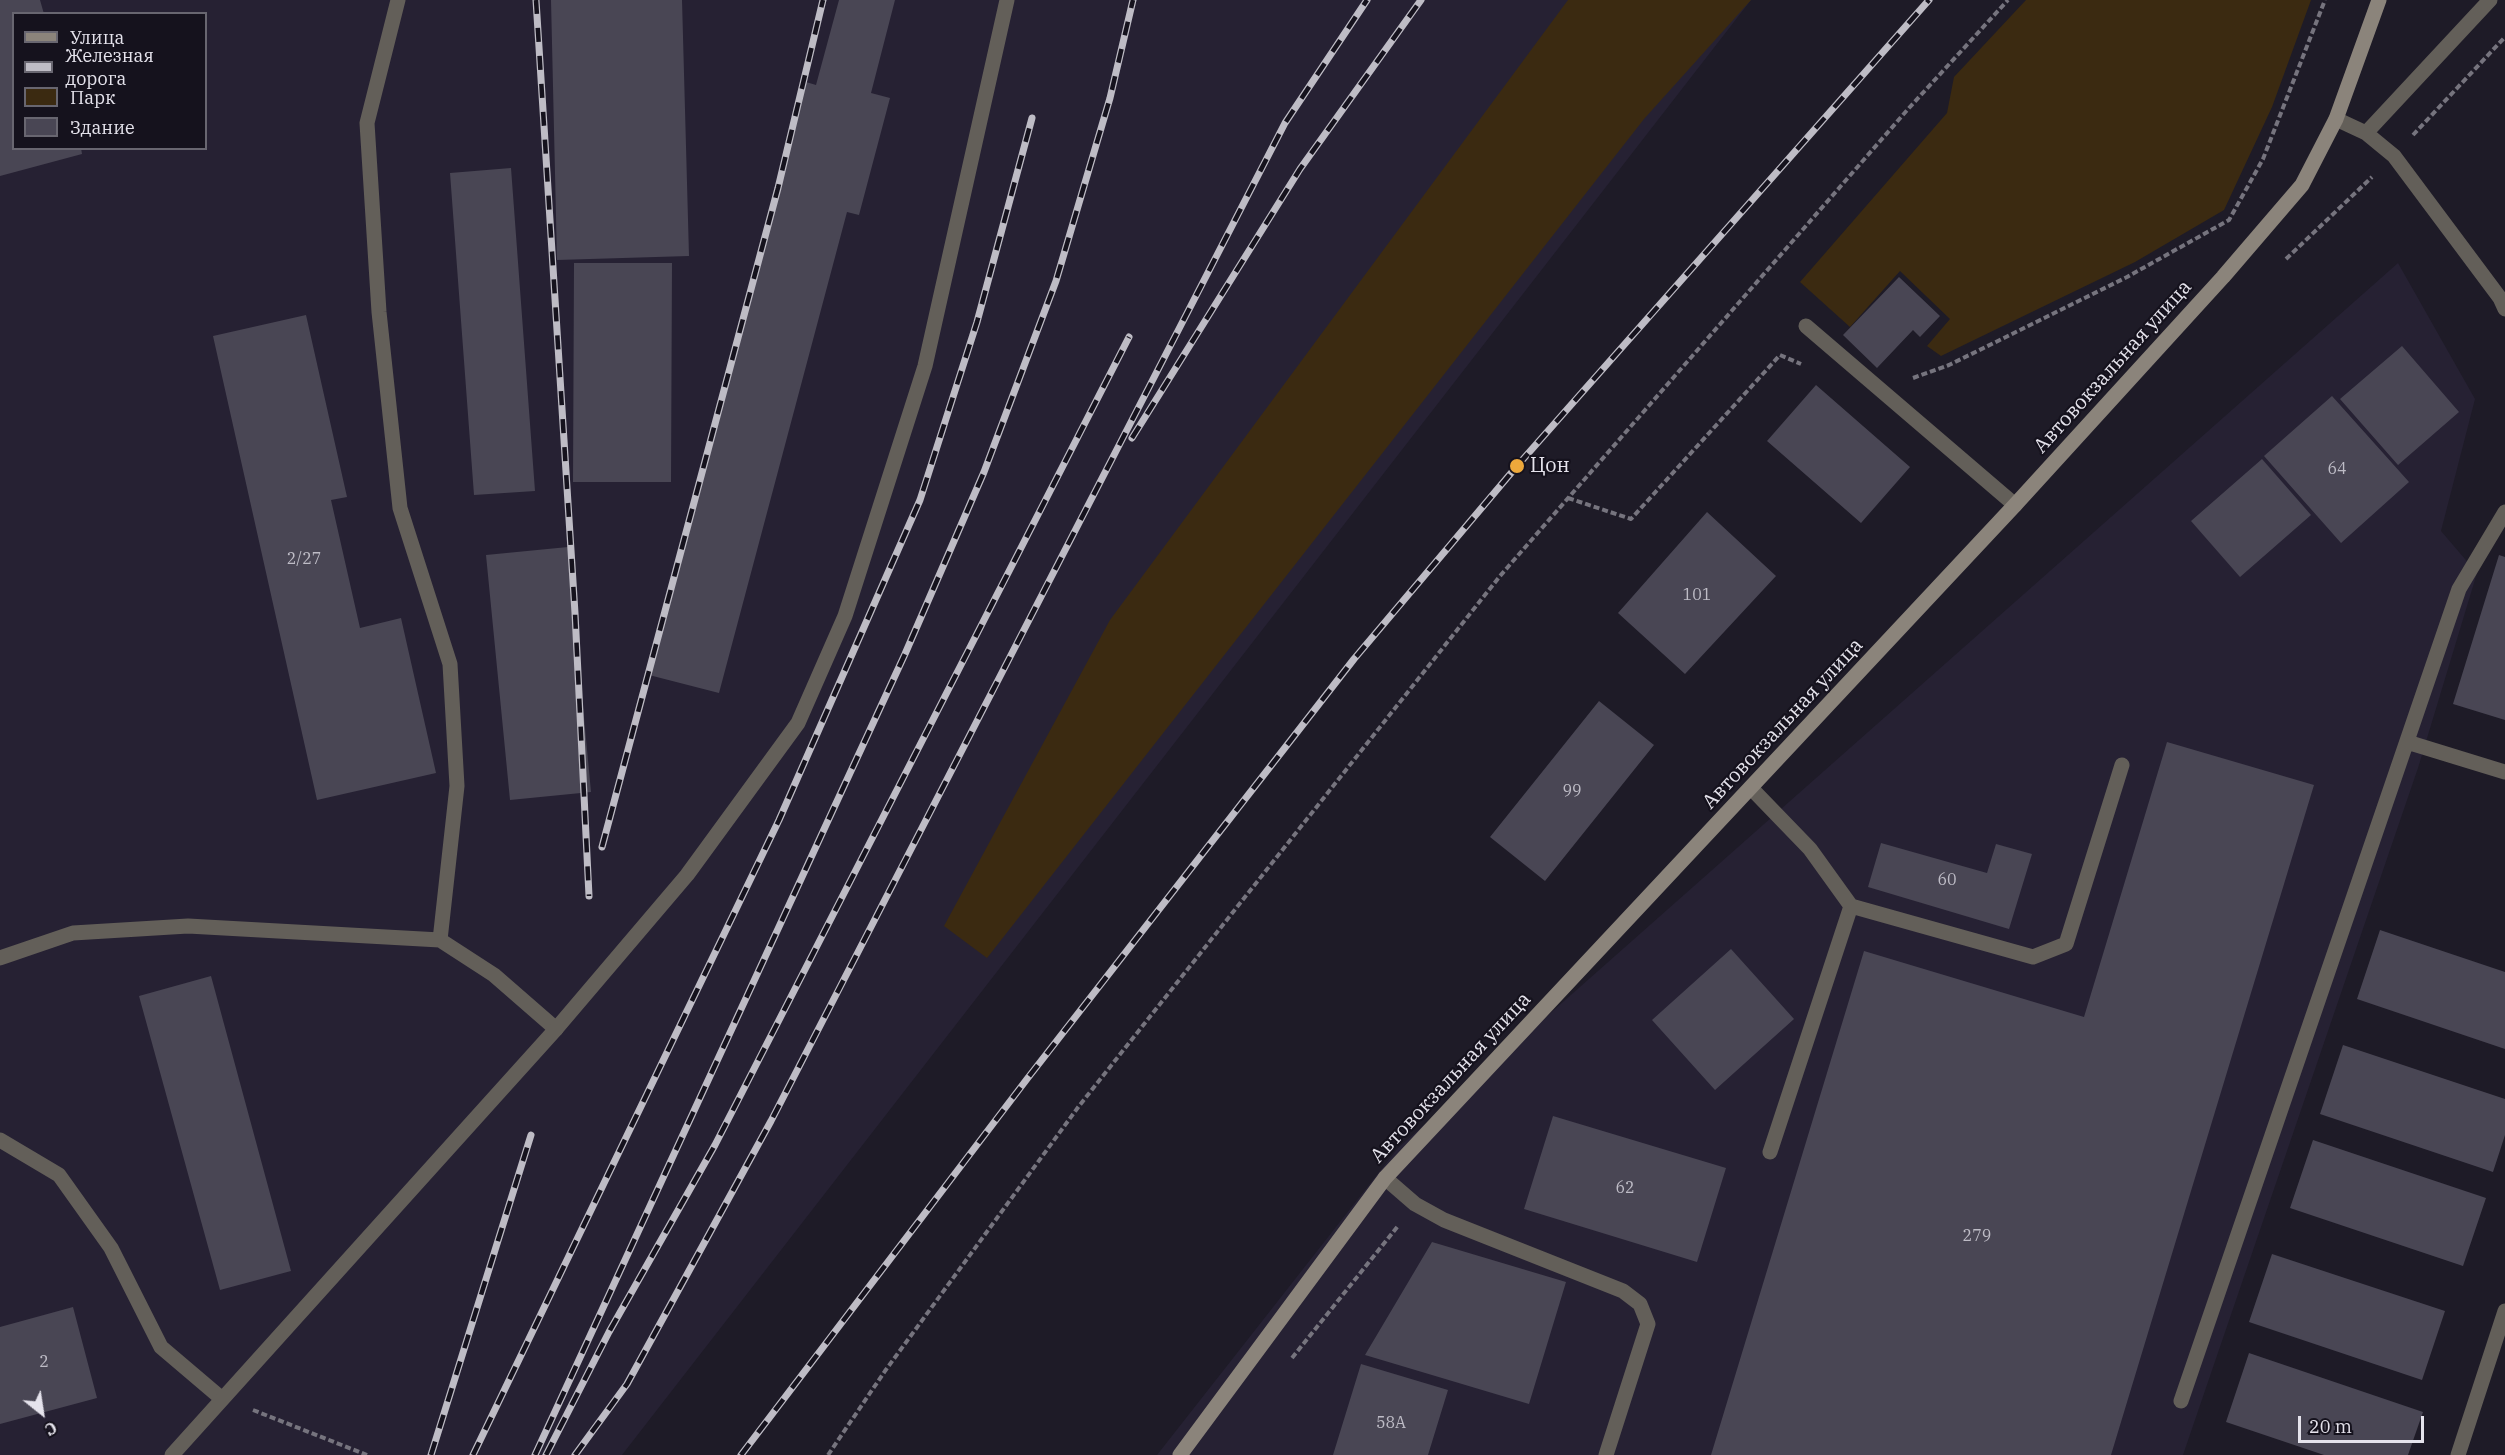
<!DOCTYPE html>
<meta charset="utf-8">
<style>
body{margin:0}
#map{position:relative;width:2505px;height:1455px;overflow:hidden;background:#1e1b27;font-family:"IBM Plex Serif",serif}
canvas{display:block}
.legend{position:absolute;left:12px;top:12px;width:195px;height:138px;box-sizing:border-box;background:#15121d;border:2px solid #686670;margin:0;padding:8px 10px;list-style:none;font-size:18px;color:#e5e3ec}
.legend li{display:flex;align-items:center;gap:12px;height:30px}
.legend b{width:30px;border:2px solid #686670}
.north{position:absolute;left:12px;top:1383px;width:60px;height:60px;-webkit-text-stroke:4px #15121d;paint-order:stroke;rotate:150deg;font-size:16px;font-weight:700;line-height:24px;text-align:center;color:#e5e3ec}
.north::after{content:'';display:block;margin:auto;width:21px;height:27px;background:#e5e3ec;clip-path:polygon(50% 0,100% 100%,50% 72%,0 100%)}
.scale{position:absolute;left:2298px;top:1416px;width:126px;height:27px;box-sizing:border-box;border:3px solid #e5e3ec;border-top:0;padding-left:8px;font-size:18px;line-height:21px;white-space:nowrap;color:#e5e3ec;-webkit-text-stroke:4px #15121d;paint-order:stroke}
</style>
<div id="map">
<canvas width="2505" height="1455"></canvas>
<ul class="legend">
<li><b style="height:8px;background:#8b847b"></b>Улица</li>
<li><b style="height:8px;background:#bebcc5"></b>Железная дорога</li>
<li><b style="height:16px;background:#3b2a11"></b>Парк</li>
<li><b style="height:16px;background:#494654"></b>Здание</li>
</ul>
<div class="north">С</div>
<div class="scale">20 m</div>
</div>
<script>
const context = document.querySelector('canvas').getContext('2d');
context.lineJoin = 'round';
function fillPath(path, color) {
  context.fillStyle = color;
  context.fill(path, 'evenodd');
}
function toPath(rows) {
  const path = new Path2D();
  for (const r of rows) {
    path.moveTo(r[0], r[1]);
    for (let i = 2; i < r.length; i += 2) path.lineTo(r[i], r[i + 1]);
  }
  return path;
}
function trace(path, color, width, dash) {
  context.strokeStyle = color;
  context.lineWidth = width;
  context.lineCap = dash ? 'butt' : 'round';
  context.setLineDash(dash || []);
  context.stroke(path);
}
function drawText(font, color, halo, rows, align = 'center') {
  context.font = font + ' "IBM Plex Serif",serif';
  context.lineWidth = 4.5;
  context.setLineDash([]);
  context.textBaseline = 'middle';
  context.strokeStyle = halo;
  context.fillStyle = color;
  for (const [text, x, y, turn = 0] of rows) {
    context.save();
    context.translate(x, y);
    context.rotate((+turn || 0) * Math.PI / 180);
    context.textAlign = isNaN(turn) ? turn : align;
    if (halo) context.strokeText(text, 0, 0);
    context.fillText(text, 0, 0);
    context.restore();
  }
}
const built = toPath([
 [0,0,1751,0,622,1455,0,1455],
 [14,14,206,14,206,148,14,148],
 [2398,263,2475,399,2441,531,2477,573,2418,768,2183,1455,1157,1455,1398,1148]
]);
const green = toPath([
 [1568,0,1751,0,1644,119,987,958,944,926,1110,620],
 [2026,0,2311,0,2272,107,2224,210,2135,262,1941,356,1927,346,1950,319,1900,271,1850,327,1800,282,1947,113,1954,77]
]);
const building = toPath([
 [0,0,40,0,44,14,14,14,14,148,81,148,82,154,0,176],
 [551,0,682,0,689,256,557,260],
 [839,0,895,0,871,93,890,98,859,215,847,212,719,693,649,675,806,82,816,85],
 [511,168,535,491,474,495,450,173],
 [574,263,672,263,671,482,573,482],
 [1899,277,1940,316,1920,337,1913,330,1877,368,1843,335],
 [306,315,347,497,331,500,360,628,401,618,436,773,317,800,213,336],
 [2402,346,2459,412,2398,465,2340,399],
 [1816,385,1910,467,1861,523,1767,441],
 [2332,396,2409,482,2341,543,2264,456],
 [2262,459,2311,515,2240,577,2191,521],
 [1707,512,1776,576,1685,674,1618,613],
 [568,547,591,792,510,800,486,555],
 [2499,555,2505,557,2505,720,2453,704],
 [1599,701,1654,745,1545,881,1490,837],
 [2167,742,2314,785,2111,1455,1711,1455,1864,951,2084,1017],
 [1881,843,1987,873,1996,844,2032,854,2009,929,1868,887],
 [2380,930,2505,972,2505,1049,2357,999],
 [1731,949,1794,1019,1715,1090,1652,1020],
 [211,976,291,1271,220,1290,139,996],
 [2343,1045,2505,1099,2505,1135,2493,1172,2320,1114],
 [1553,1116,1726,1168,1697,1262,1524,1209],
 [2313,1140,2486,1198,2463,1266,2290,1208],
 [1432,1242,1566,1282,1529,1404,1365,1355],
 [2272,1254,2445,1311,2422,1380,2249,1322],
 [73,1307,97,1398,0,1424,0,1327],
 [2249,1353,2423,1412,2408,1455,2324,1455,2226,1422],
 [1361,1364,1448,1390,1428,1455,1333,1455]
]);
const path = toPath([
 [2413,135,2505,37],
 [2286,259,2372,177],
 [1913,378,1949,365,2010,335,2127,277,2229,220,2263,159,2325,0],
 [1568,498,1631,519,1780,355,1801,364],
 [1292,1358,1398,1226],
 [253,1410,367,1455],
 [828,1455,885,1371,1079,1106,1500,576,1909,108,2008,0]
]);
const lane = toPath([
 [398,0,367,123,379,312,400,508,450,664,457,786,440,940,494,975,556,1029],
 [2490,0,2366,133,2394,156,2500,298,2505,309],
 [2336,119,2366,133],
 [1806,326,2015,505],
 [2407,742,2505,772],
 [1752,789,1810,849,1851,906,2033,957,2066,944,2122,765],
 [0,958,73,933,188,926,440,940],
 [0,1140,59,1175,111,1248,161,1347,221,1398],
 [1770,1152,1851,906],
 [1385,1178,1415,1204,1444,1220,1623,1291,1640,1304,1648,1324,1606,1455],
 [2181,1401,2459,589,2505,512],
 [2458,1455,2505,1311]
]);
const street = toPath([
 [172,1455,556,1029,687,875,798,723,845,616,925,366,1007,0]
]);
const secondary = toPath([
 [1180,1455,1385,1178,2015,505,2223,277,2302,185,2336,119,2379,0]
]);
const rail = toPath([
 [536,0,575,613,589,896],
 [1132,438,1300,169,1421,0],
 [602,847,778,188,823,0],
 [431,1455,531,1135],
 [473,1455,779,820,920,500,977,322,1032,118],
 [535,1455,905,654,984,472,1056,281,1110,98,1133,0],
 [546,1455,609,1332,715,1145,1129,337],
 [575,1455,627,1384,771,1121,1285,123,1367,0],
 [741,1455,1027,1079,1354,659,1517,466,1929,0]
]);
const markers = [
 [1517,466,8,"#eda83b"]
];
const numberNames = [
 ["64",2337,469],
 ["2/27",304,559],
 ["101",1697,595],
 ["99",1572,791],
 ["60",1947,880],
 ["62",1625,1188],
 ["279",1977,1236],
 ["2",44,1362],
 ["58А",1391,1423]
];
const streetNames = [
 ["Автовокзальная улица",2113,367,-48],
 ["Автовокзальная улица",1783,724,-47],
 ["Автовокзальная улица",1451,1078,-47]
];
const poiNames = [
 ["Цон",1530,466]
];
fillPath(built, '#262133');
fillPath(green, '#3b2a11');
fillPath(building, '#494654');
trace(path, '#76747e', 4, [6, 3]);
trace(lane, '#635f59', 15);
trace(street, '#635f59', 15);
trace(secondary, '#8b847b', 15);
trace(rail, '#bebcc5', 7);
trace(rail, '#15121d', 4.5, [14]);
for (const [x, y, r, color] of markers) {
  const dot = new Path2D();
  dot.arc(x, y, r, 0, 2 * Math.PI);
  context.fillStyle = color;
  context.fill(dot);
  trace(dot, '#15121d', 2);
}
drawText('16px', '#bebcc6', null, numberNames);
drawText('20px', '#e5e3ec', '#15121d', streetNames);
drawText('20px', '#e5e3ec', '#15121d', poiNames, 'left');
</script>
